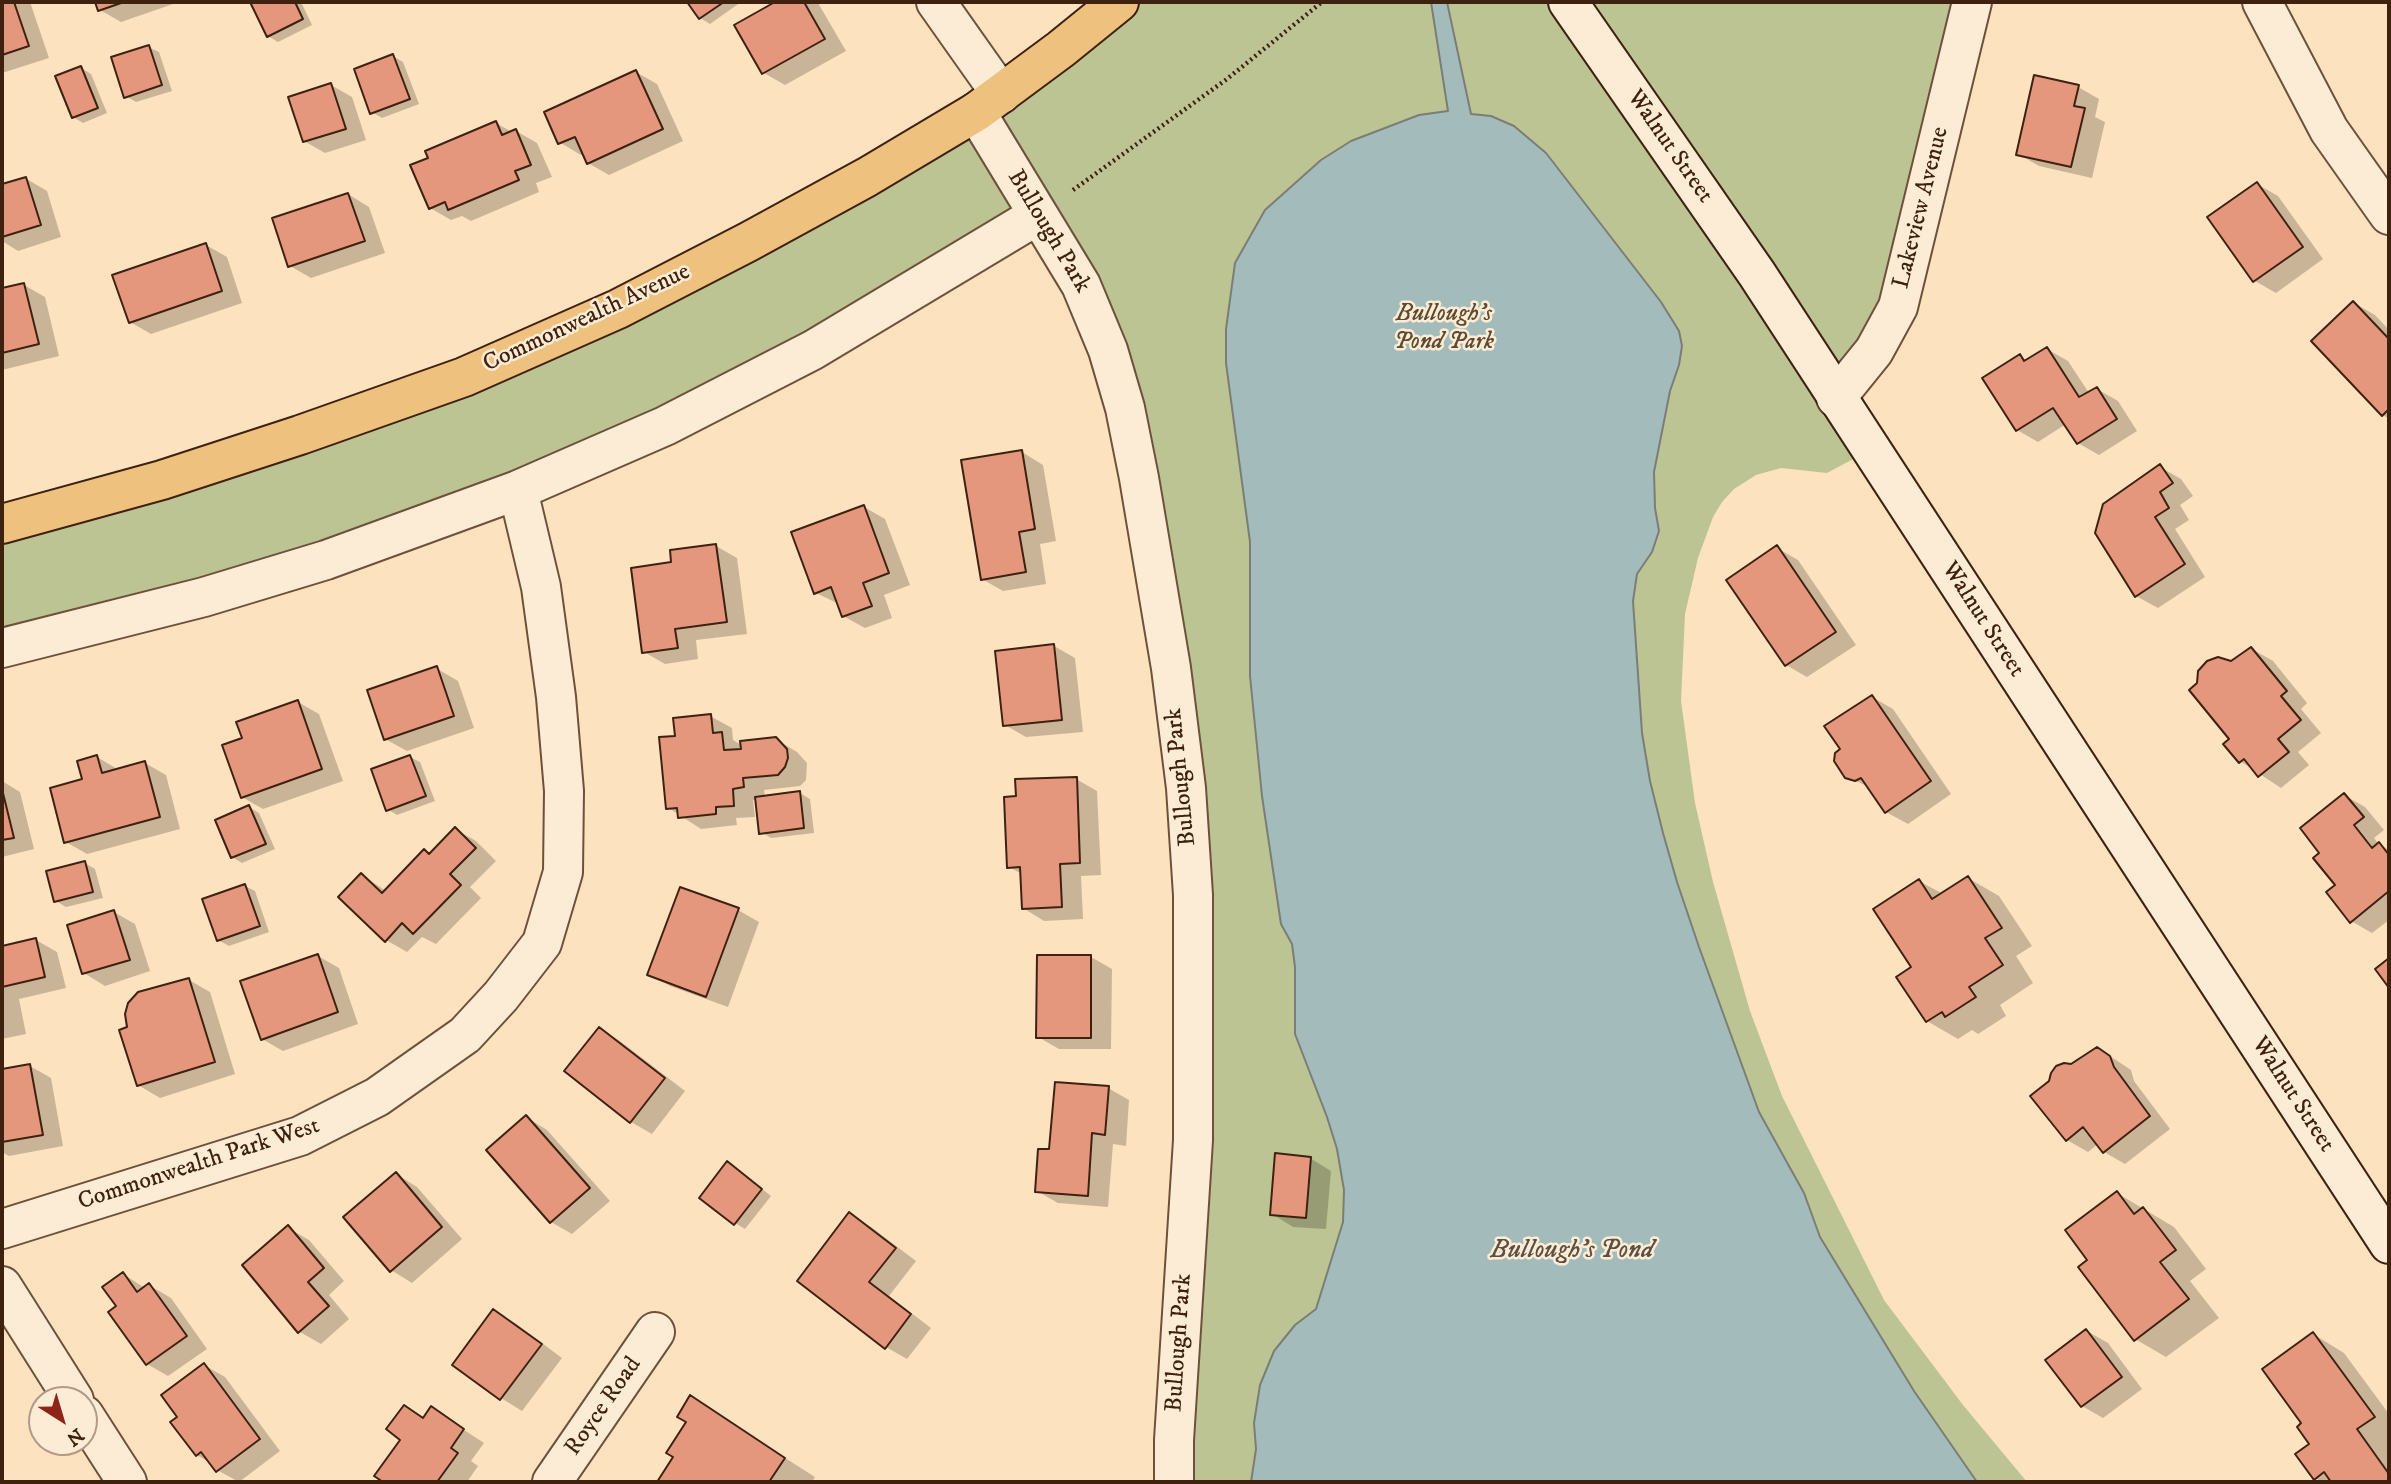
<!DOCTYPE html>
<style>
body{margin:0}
#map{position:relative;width:2391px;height:1484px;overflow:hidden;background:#fce2be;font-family:"IM FELL DW Pica",serif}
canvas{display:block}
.frame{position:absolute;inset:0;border:4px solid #3f210f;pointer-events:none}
.north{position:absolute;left:28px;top:1386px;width:70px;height:70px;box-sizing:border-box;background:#fdecd5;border:2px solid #b19b86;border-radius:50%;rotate:143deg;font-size:19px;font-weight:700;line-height:28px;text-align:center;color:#3f210f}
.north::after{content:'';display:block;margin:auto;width:24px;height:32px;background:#8f2418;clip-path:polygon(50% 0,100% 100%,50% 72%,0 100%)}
</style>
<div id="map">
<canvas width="2391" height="1484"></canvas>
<div class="frame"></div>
<div class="north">N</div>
</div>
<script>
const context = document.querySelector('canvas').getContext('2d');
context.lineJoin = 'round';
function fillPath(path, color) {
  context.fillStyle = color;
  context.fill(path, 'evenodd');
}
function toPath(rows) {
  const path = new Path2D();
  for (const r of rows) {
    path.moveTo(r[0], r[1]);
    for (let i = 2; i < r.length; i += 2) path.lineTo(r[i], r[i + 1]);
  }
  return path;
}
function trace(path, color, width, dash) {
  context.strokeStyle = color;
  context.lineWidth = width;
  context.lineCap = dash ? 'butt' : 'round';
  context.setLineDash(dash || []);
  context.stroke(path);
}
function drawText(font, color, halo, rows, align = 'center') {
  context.font = font + ' "IM FELL DW Pica",serif';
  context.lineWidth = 5;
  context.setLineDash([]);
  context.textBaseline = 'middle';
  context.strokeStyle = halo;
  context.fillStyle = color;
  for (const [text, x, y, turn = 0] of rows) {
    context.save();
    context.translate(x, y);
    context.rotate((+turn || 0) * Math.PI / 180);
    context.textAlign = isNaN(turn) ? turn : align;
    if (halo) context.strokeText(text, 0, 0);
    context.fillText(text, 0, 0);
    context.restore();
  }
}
const green = toPath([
 [1119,2,1972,2,1898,307,1836,398,1870,450,1827,473,1781,468,1756,475,1734,489,1722,502,1713,517,1698,558,1685,614,1681,701,1695,803,1713,882,1750,1011,1782,1096,1884,1300,1963,1405,2027,1482,1174,1482,1193,895,1129,428,1038,215,518,490,2,648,2,524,618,309]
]);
const water = toPath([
 [1431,2,1447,2,1471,114,1491,116,1514,126,1546,153,1661,302,1679,331,1682,346,1679,365,1670,391,1654,472,1655,508,1659,531,1652,552,1637,574,1633,601,1642,733,1650,781,1663,833,1677,882,1699,947,1759,1112,1804,1193,1820,1237,1914,1391,1977,1482,1251,1482,1256,1449,1254,1423,1260,1385,1274,1351,1295,1325,1316,1309,1343,1222,1344,1190,1337,1149,1327,1117,1295,1034,1295,967,1292,944,1281,924,1262,796,1250,676,1250,542,1226,363,1226,329,1235,263,1265,210,1321,160,1351,141,1419,115,1448,111,1431,2]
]);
const shadow = toPath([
 [2,2,30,2,49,58,2,73],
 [97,2,179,2,121,22,100,10],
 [252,2,301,2,312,25,278,42,268,36],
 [689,2,741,2,710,24,700,18],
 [778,2,818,3,846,51,785,85,764,73,737,25],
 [148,47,159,52,172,91,136,102,126,96],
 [393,56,403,62,419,104,382,118,372,112],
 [81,68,91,74,107,113,83,123,73,117],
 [636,72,657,84,683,141,609,175,588,163,584,153,581,155,559,142],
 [331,85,352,97,366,140,325,153,304,141],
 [2078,87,2099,99,2095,117,2105,122,2092,178,2039,166,2018,154],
 [496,123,512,132,516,131,537,143,552,177,536,183,539,192,471,221,462,216,451,220,430,208,430,159],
 [25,178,47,191,61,237,18,251,2,241,2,186],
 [2257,184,2278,196,2323,259,2276,293,2255,281],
 [348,194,369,207,385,253,311,278,290,266],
 [206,245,227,257,242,303,151,334,130,322],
 [24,285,45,297,59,356,2,370,2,290],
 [2354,303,2375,315,2389,330,2389,419,2383,415],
 [2047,349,2068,361,2089,393,2097,389,2118,401,2137,431,2099,455,2078,443,2066,424,2038,442,2017,430,2020,356,2028,361],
 [1022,452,1043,465,1056,541,1040,544,1046,584,1003,591,982,579],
 [2160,467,2181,479,2193,496,2180,505,2189,520,2175,529,2205,577,2158,608,2136,596],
 [864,507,885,519,910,585,884,595,892,618,865,628,843,616,839,604,816,593],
 [716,546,737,558,747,634,696,640,698,659,665,664,644,652,673,563],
 [1777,548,1798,560,1856,645,1807,677,1786,665],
 [1054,646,1075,658,1083,732,1026,737,1005,725],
 [2252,649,2273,661,2307,703,2301,709,2321,733,2298,752,2309,765,2281,788,2240,761,2232,739,2231,663],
 [436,668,458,681,474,728,407,751,385,739],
 [1872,697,1893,709,1951,794,1908,824,1886,812,1869,787,1847,777,1842,749],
 [298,702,319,714,343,781,263,809,242,797,244,739],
 [710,716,732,728,733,740,743,746,775,739,797,752,807,763,806,780,800,786,764,790,765,797,800,793,810,799,814,833,771,838,761,832,757,800,753,800,755,817,736,818,737,825,701,829,667,807,677,737],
 [97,757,119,770,145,763,166,775,180,829,87,854,66,842,84,780],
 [410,757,420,762,435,801,397,815,387,809],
 [1076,779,1097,791,1101,875,1081,876,1083,919,1044,921,1023,908,1022,874,1009,867,1018,798],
 [2,781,20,792,34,849,2,857],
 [2344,795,2365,807,2384,830,2374,838,2379,844,2389,850,2389,920,2372,933,2351,921,2337,885,2321,853],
 [249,807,259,813,275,849,242,863,232,857],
 [455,829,476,841,496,861,470,887,481,898,436,944,422,937,407,952,386,940,362,875,386,891,430,855],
 [85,863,95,869,103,898,66,907,56,901],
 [1968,878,1999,896,2032,946,2016,956,2033,983,2000,1005,2006,1016,1978,1034,1972,1030,1958,1039,1927,1021,1914,968,1919,881,1943,894],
 [245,886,255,891,269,932,229,946,218,940],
 [738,910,759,922,728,1007,670,986,649,974],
 [114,912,135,924,150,971,105,986,84,973],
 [36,940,57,952,66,988,19,999,26,1034,2,1039,2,948],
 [318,956,339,968,358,1024,283,1051,262,1039],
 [1091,957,1112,969,1111,1049,1059,1049,1038,1037],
 [189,980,210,992,235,1074,160,1098,138,1085,128,1028],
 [599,1029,620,1041,685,1091,652,1134,631,1122,566,1071],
 [2101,1050,2131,1070,2134,1081,2170,1129,2125,1164,2104,1152,2098,1144,2088,1152,2067,1140,2071,1066],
 [30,1066,51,1078,63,1146,9,1156,2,1152,2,1071],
 [1108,1088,1129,1100,1126,1146,1113,1144,1108,1207,1058,1203,1037,1191,1051,1151],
 [526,1117,547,1130,610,1201,572,1234,551,1222],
 [1310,1158,1331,1171,1326,1229,1293,1227,1272,1214],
 [738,1170,771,1196,745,1229,735,1223],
 [396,1174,417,1187,462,1239,412,1283,391,1270],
 [2117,1193,2174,1227,2206,1269,2190,1281,2219,1318,2166,1357,2135,1339,2090,1260],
 [850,1215,871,1227,916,1261,889,1296,931,1328,907,1359,886,1347],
 [288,1228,309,1240,344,1281,329,1295,349,1319,321,1344,300,1332,244,1265],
 [123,1274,145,1288,149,1285,171,1298,207,1349,168,1376,147,1364,119,1307],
 [494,1311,515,1323,562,1358,522,1411,501,1398,455,1365],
 [2087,1331,2108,1343,2142,1389,2103,1418,2082,1406],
 [2313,1334,2344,1353,2389,1414,2389,1447,2387,1448,2389,1451,2389,1482,2322,1482,2315,1478,2311,1444,2304,1423],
 [204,1365,225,1377,280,1451,239,1482,217,1470,212,1464,197,1455,179,1417],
 [691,1398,815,1477,812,1482,659,1482,676,1457,688,1422],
 [405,1407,425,1418,432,1409,484,1443,471,1461,478,1466,467,1482,386,1482,377,1475,403,1439]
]);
const building = toPath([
 [2,2,14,2,29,46,2,55,2,2],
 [95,2,124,2,98,11,95,2],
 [250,2,295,2,303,19,267,37,250,2],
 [687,2,724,2,699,19,687,2],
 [775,2,804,2,825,39,762,74,734,25,775,2],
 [149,45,162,85,124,98,111,57,149,45],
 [393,54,410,99,370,114,354,69,393,54],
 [81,66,98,108,72,118,55,76,81,66],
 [636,70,663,129,587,164,575,137,558,144,544,112,636,70],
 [2034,75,2079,85,2074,106,2085,108,2071,167,2016,155,2034,75],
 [331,83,346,129,303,142,288,97,331,83],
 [496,121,502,135,516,129,531,165,515,171,519,180,448,210,445,202,429,209,410,165,428,158,425,151,496,121],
 [26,177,41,225,2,237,2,184,26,177],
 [2257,182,2303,247,2253,282,2207,217,2257,182],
 [348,193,365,241,288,267,272,218,348,193],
 [206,243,222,291,129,323,112,275,206,243],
 [24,283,39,344,2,353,2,288,24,283],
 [2353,301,2389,339,2389,409,2382,416,2311,341,2353,301],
 [2047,347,2079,397,2097,387,2117,419,2077,444,2053,408,2016,431,1982,378,2020,354,2024,361,2047,347],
 [1022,450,1035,529,1019,532,1026,572,981,580,961,460,1022,450],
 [2160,464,2173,483,2160,492,2169,508,2155,517,2185,564,2135,597,2095,533,2103,504,2160,464],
 [864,505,889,573,863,583,872,606,842,617,831,587,814,594,791,532,864,505],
 [716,544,727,622,675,629,678,648,642,653,631,568,671,562,670,550,716,544],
 [1777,545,1836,632,1785,666,1726,580,1777,545],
 [1054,644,1062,720,1003,726,995,651,1054,644],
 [2251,647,2287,691,2281,696,2301,720,2278,739,2289,752,2258,777,2244,759,2239,763,2223,744,2229,739,2189,690,2197,683,2198,671,2207,661,2218,657,2231,661,2251,647],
 [437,666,454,716,384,740,367,690,437,666],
 [1872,695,1931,781,1885,813,1861,778,1855,781,1845,778,1834,761,1835,753,1840,749,1824,726,1872,695],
 [298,700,322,769,241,798,222,745,242,738,236,722,298,700],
 [711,714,713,733,722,732,724,750,741,749,740,741,776,737,787,749,788,758,785,767,778,775,743,778,744,787,733,789,734,806,716,807,716,814,678,818,677,808,666,809,659,737,675,736,673,718,711,714],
 [97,755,102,773,145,761,160,817,64,843,50,788,82,779,77,761,97,755],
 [410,755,426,796,386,811,371,769,410,755],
 [1077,777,1080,863,1060,864,1062,907,1022,909,1020,867,1007,868,1004,797,1016,796,1015,779,1077,777],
 [2,789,14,838,2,840,2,789],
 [800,791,804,828,759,834,755,797,800,791],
 [2344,793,2364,817,2354,825,2372,848,2379,842,2389,855,2389,891,2350,923,2326,892,2335,885,2313,858,2319,853,2300,828,2344,793],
 [249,805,266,844,231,858,215,820,249,805],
 [455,827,476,848,450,874,461,885,413,934,402,923,385,942,338,897,361,873,382,893,424,849,429,854,455,827],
 [85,861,93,892,54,902,46,871,85,861],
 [1968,876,2002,928,1985,938,2003,965,1969,987,1976,997,1945,1017,1942,1012,1926,1022,1896,977,1911,967,1873,909,1919,879,1932,899,1968,876],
 [245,884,260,926,217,941,202,899,245,884],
 [680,887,739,908,706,997,647,975,680,887],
 [114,910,130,960,82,974,67,925,114,910],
 [36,938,45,977,2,987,2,946,36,938],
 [318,954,338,1012,261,1040,240,981,318,954],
 [1037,955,1091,955,1091,1038,1036,1038,1037,955],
 [2389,958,2389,988,2375,969,2389,958],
 [189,978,215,1062,137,1086,119,1030,127,1027,125,1014,128,1003,138,992,189,978],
 [599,1027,665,1078,630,1123,564,1071,599,1027],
 [2097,1047,2110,1056,2114,1067,2150,1116,2103,1153,2083,1127,2066,1141,2030,1096,2049,1081,2051,1073,2056,1066,2064,1063,2071,1064,2097,1047],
 [30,1064,43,1135,2,1142,2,1069,30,1064],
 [1055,1082,1109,1086,1105,1135,1092,1133,1088,1196,1035,1192,1038,1149,1049,1149,1055,1082],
 [526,1115,590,1188,550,1223,486,1150,526,1115],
 [1275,1153,1311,1157,1306,1218,1270,1215,1275,1153],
 [727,1161,762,1189,734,1225,699,1198,727,1161],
 [396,1172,442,1227,390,1272,343,1217,396,1172],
 [2117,1191,2134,1214,2143,1207,2176,1250,2160,1262,2189,1299,2134,1341,2078,1267,2087,1260,2065,1230,2117,1191],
 [849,1212,896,1248,869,1282,911,1314,885,1349,797,1281,849,1212],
 [288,1225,324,1268,308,1282,329,1306,298,1333,242,1265,288,1225],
 [123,1272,137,1292,149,1283,187,1336,146,1365,108,1312,116,1306,102,1287,123,1272],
 [493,1309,542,1344,500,1400,452,1365,493,1309],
 [2086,1329,2122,1377,2081,1407,2045,1360,2086,1329],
 [2313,1332,2375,1417,2357,1429,2389,1474,2389,1482,2331,1482,2324,1472,2314,1480,2295,1454,2309,1444,2297,1427,2301,1423,2262,1369,2313,1332],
 [204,1363,260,1439,216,1472,201,1452,196,1456,170,1422,177,1417,161,1395,204,1363],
 [690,1395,785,1458,769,1482,657,1482,673,1457,666,1453,686,1422,677,1417,690,1395],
 [404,1405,423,1418,431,1406,464,1429,451,1448,458,1453,437,1482,383,1482,374,1476,400,1440,386,1429,404,1405]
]);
const path = toPath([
 [1073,190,1227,79,1322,2]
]);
const street = toPath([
 [936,2,1001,94],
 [2262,2,2329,130,2389,215],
 [976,112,1081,285,1108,350,1125,408,1139,478,1171,668,1186,788,1193,895,1193,1140,1174,1440,1174,1482],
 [1836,398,1874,351,1898,307,1972,2],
 [2,648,204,597,326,560,518,490,665,426,813,350,1038,215],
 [2,1229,300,1136,377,1097,465,1035,501,996,542,943,563,872,564,791,556,697,541,587,518,490],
 [2,1286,74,1400],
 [84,1415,127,1482],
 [552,1482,655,1332]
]);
const secondary = toPath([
 [1568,2,1757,274,2389,1244]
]);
const primary = toPath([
 [2,524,162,480,300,435,464,377,618,309,748,242,867,177,976,112,1061,49,1119,2]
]);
const streetNames = [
 ["Walnut Street",1669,147,55],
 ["Lakeview Avenue",1922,208,-76],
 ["Bullough Park",1048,232,59],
 ["Commonwealth Avenue",587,319,-25],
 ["Walnut Street",1982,620,57],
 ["Bullough Park",1182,777,-96],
 ["Walnut Street",2292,1095,57],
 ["Commonwealth Park West",199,1165,-18],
 ["Bullough Park",1180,1343,-86],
 ["Royce Road",604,1407,-55]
];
const parkNames = [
 ["Bullough's",1444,315],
 ["Pond Park",1444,343]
];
const waterNames = [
 ["Bullough's Pond",1572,1252]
];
fillPath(green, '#bdc493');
fillPath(water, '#a3bcbb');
trace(water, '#7b7e76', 2);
fillPath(shadow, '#0003');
fillPath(building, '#e5977e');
trace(building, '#3f210f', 2);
trace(street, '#6e513b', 42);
trace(secondary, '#3f210f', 42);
trace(primary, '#3f210f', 42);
trace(path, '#3f210f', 4.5, [2, 3.5]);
trace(street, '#fdecd5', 38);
trace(secondary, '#fdecd5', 38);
trace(primary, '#eec17f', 38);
drawText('24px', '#3f210f', '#fdecd5', streetNames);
drawText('italic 24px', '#5e4a30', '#fdecd5', parkNames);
drawText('italic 26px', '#5d5043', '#fdecd5', waterNames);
</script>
